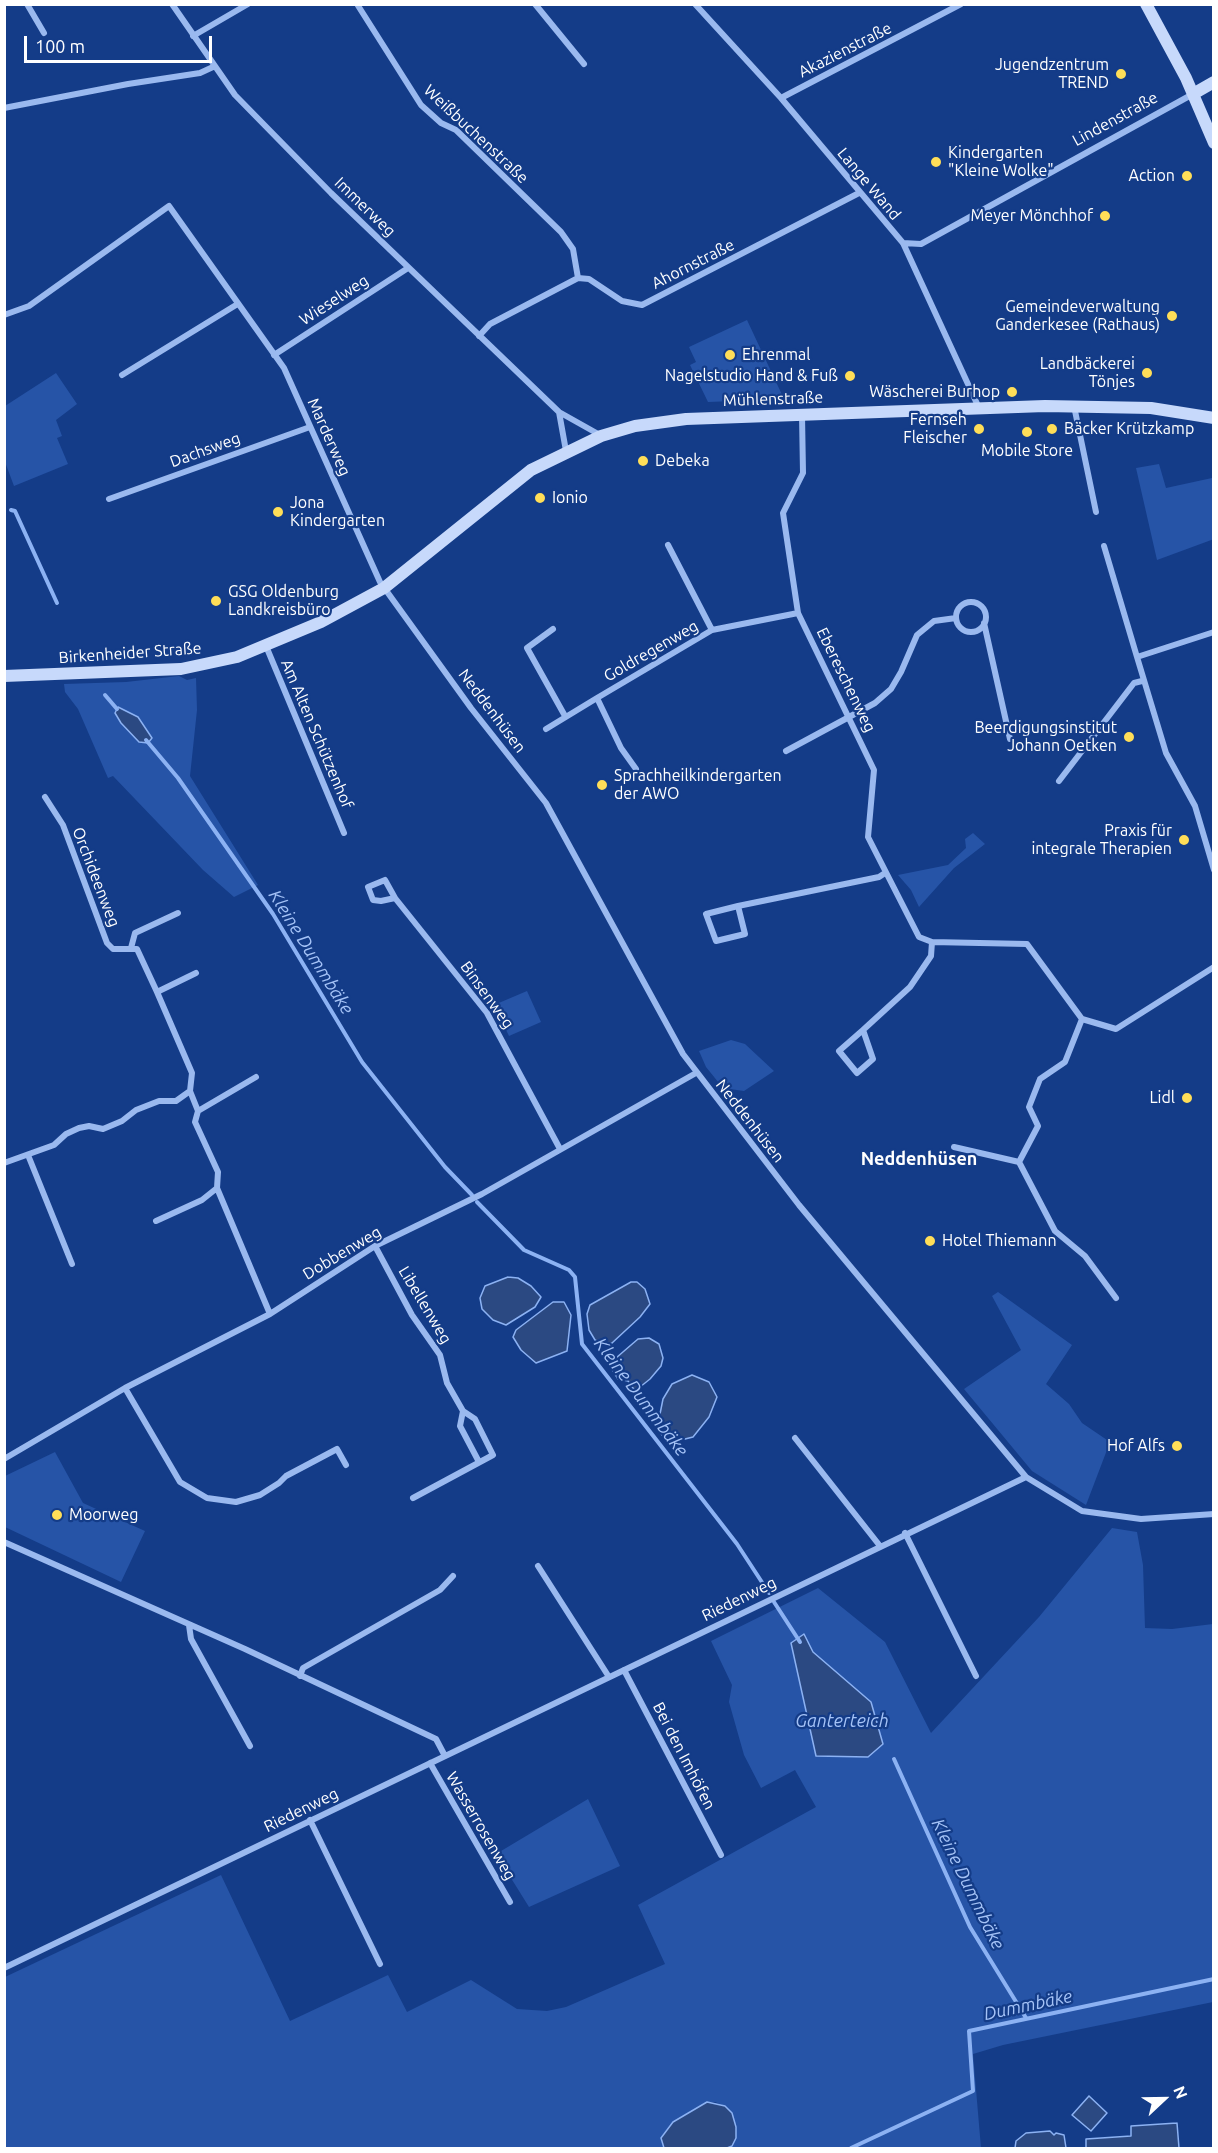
<!DOCTYPE html>
<meta charset="utf-8">
<style>
body{margin:0}
#map{position:relative;width:1218px;height:2153px;overflow:hidden;background:#143c88;font-family:Ubuntu,sans-serif}
canvas{display:block}
.frame{position:absolute;inset:0;border:6px solid #fff;pointer-events:none}
.north{position:absolute;left:1134px;top:2069px;width:60px;height:60px;-webkit-text-stroke:4px #143c88;paint-order:stroke;rotate:68deg;font-size:16px;font-weight:700;line-height:24px;text-align:center;color:#fff}
.north::after{content:'';display:block;margin:auto;width:21px;height:27px;background:#fff;clip-path:polygon(50% 0,100% 100%,50% 72%,0 100%)}
.scale{position:absolute;left:24px;top:36px;width:188px;height:27px;box-sizing:border-box;border:3px solid #fff;border-top:0;padding-left:8px;font-size:18px;line-height:21px;white-space:nowrap;color:#fff;-webkit-text-stroke:4px #143c88;paint-order:stroke}
</style>
<div id="map">
<canvas width="1218" height="2153"></canvas>
<div class="frame"></div>
<div class="north">N</div>
<div class="scale">100 m</div>
</div>
<script>
const context = document.querySelector('canvas').getContext('2d');
context.lineJoin = 'round';
function fillPath(path, color) {
  context.fillStyle = color;
  context.fill(path, 'evenodd');
}
function toPath(rows) {
  const path = new Path2D();
  for (const r of rows) {
    if (r.length === 3) {
      path.moveTo(r[0] + r[2], r[1]);
      path.arc(r[0], r[1], r[2], 0, 2 * Math.PI);
      continue;
    }
    path.moveTo(r[0], r[1]);
    for (let i = 2; i < r.length; i += 2) path.lineTo(r[i], r[i + 1]);
  }
  return path;
}
function trace(path, color, width, dash) {
  context.strokeStyle = color;
  context.lineWidth = width;
  context.lineCap = dash ? 'butt' : 'round';
  context.setLineDash(dash || []);
  context.stroke(path);
}
function drawText(font, color, halo, rows, align = 'center') {
  context.font = font + ' Ubuntu,sans-serif';
  context.lineWidth = 4.5;
  context.setLineDash([]);
  context.textBaseline = 'middle';
  context.strokeStyle = halo;
  context.fillStyle = color;
  for (const [text, x, y, turn = 0] of rows) {
    context.save();
    context.translate(x, y);
    context.rotate((+turn || 0) * Math.PI / 180);
    context.textAlign = isNaN(turn) ? turn : align;
    if (halo) context.strokeText(text, 0, 0);
    context.fillText(text, 0, 0);
    context.restore();
  }
}
const green = toPath([
 [747,320,784,399,708,402,690,365,696,362,689,347],
 [56,373,77,404,56,420,62,436,57,438,68,464,14,486,5,462,5,406],
 [1159,464,1166,488,1212,478,1214,539,1157,560,1136,468],
 [179,676,187,680,196,678,197,710,190,776,258,885,234,897,203,870,113,776,108,778,78,709,65,692,64,684,126,682],
 [973,833,985,844,954,868,919,907,911,890,898,875,948,865,966,848,965,839],
 [527,991,541,1022,509,1036,494,1005],
 [731,1040,745,1044,774,1071,744,1091,723,1088,706,1067,699,1051],
 [998,1292,1072,1345,1046,1384,1069,1404,1082,1423,1110,1442,1086,1505,1032,1471,964,1389,1021,1350,992,1296],
 [55,1452,83,1503,145,1531,121,1582,5,1527,5,1476],
 [1112,1528,1137,1532,1143,1565,1145,1628,1172,1629,1213,1624,1213,2002,1003,2045,973,2054,981,2148,727,2148,732,2146,732,2113,725,2106,715,2102,707,2102,673,2122,661,2138,664,2148,5,2148,5,1977,221,1875,290,2021,388,1975,407,2012,471,1980,517,2009,547,2011,566,2007,665,1964,638,1905,816,1807,795,1770,761,1788,744,1755,729,1702,732,1685,711,1641,818,1588,885,1642,931,1733,1039,1617],
 [804,1634,813,1652,871,1702,883,1744,868,1757],
 [588,1799,620,1866,529,1907,496,1854]
]);
const water = toPath([
 [118,707,138,717,152,738,148,743,139,742,121,723,115,713,118,707],
 [508,1277,518,1278,531,1286,541,1297,535,1307,506,1325,493,1320,482,1309,480,1298,485,1286,508,1277],
 [631,1282,637,1282,645,1289,650,1304,640,1317,612,1343,603,1344,595,1340,589,1330,587,1314,590,1305,631,1282],
 [553,1302,564,1302,571,1315,567,1351,536,1363,521,1350,513,1337,516,1330,553,1302],
 [649,1338,659,1344,663,1358,661,1366,650,1379,635,1391,628,1381,618,1379,609,1364,638,1339,649,1338],
 [692,1375,709,1382,717,1397,709,1417,693,1437,669,1443,657,1429,663,1399,672,1384,692,1375],
 [804,1634,813,1652,871,1702,883,1744,868,1757,816,1756,791,1643,804,1634],
 [1089,2096,1107,2113,1091,2131,1072,2115,1089,2096],
 [707,2102,725,2106,732,2113,736,2127,736,2138,732,2146,727,2148,664,2148,661,2138,673,2122,707,2102],
 [1177,2123,1179,2148,1086,2148,1086,2139,1131,2136,1131,2126,1177,2123],
 [1050,2131,1054,2135,1056,2133,1064,2135,1066,2148,1015,2148,1016,2141,1026,2133,1050,2131]
]);
const stream = toPath([
 [11,510,15,511,57,603],
 [105,695,117,709],
 [146,740,178,778,273,914,362,1062,445,1167,472,1195],
 [477,1202,524,1250,569,1270,575,1277,582,1344,737,1544,769,1593],
 [774,1602,800,1642],
 [894,1759,970,1927,1026,2018],
 [851,2148,973,2091,969,2031,1214,1979]
]);
const street = toPath([
 [27,4,44,33],
 [172,4,235,95,331,193,559,412,600,435],
 [357,4,421,105,441,123,456,130,561,232,573,249,578,278],
 [535,4,584,64],
 [695,4,781,98,903,243,979,408],
 [193,36,248,4],
 [781,98,961,4],
 [4,108,128,84,200,73,213,67],
 [903,243,921,244,1193,94],
 [4,315,29,306,169,206,284,368,380,582,471,708,546,803,683,1054,799,1205,1026,1477,1082,1511,1141,1519,1214,1514],
 [479,336,490,324,578,278,589,279,622,301,642,305,859,193],
 [274,355,408,268],
 [122,375,236,305],
 [1074,406,1096,512],
 [559,412,566,451],
 [802,415,803,473,783,513,798,613,874,770,868,837,919,937,932,942,1027,944,1082,1019,1116,1029,1214,967],
 [109,499,310,427],
 [668,545,712,630],
 [1104,546,1137,657],
 [971,617,15],
 [984,623,1010,739],
 [553,629,527,648,565,716],
 [1214,632,1137,657,1166,753,1195,806,1214,870],
 [266,646,344,833],
 [546,729,597,698],
 [786,751,875,703,891,689,901,672,917,635,934,621,956,618],
 [636,769,621,748,597,698,712,630,798,613],
 [1059,781,1134,683,1142,681],
 [45,797,63,825,107,943,113,949,137,949,157,992,192,1073,190,1091,198,1111,195,1122,218,1172,217,1188,270,1314],
 [385,880,395,898,381,901,373,900,368,887,385,880],
 [395,898,487,1013,560,1149],
 [738,906,745,934,716,941,706,914,738,906,879,877,885,873],
 [131,948,135,933,178,913],
 [157,992,196,973],
 [863,1030,873,1059,857,1073,839,1051,863,1030,910,987,931,956,932,942],
 [198,1111,256,1077],
 [954,1147,1019,1162,1038,1126,1029,1107,1040,1079,1065,1062,1082,1019],
 [28,1155,72,1264],
 [1019,1162,1055,1231,1085,1256,1116,1298],
 [4,1163,54,1145,66,1134,79,1128,89,1126,103,1129,122,1121,136,1110,159,1101,176,1101,190,1091],
 [156,1221,202,1200,217,1188],
 [375,1246,412,1315,440,1355,447,1383,463,1411,475,1419,493,1455,413,1498],
 [125,1388,180,1482,207,1498,236,1502,260,1495,279,1483,286,1476,337,1449,346,1465],
 [463,1411,460,1426,479,1462],
 [795,1438,880,1546],
 [4,1459,125,1388,270,1314,375,1246,482,1194,696,1073],
 [905,1533,976,1676],
 [4,1542,245,1649,436,1739,445,1756],
 [538,1566,609,1677],
 [189,1625,191,1639,250,1746],
 [624,1670,721,1855],
 [300,1676,303,1668,440,1590,453,1576],
 [430,1763,510,1902],
 [310,1820,380,1964],
 [4,1968,1026,1477]
]);
const secondary = toPath([
 [1146,4,1186,78,1214,143],
 [1193,94,1214,82],
 [4,676,181,669,237,657,321,622,384,588,531,470,601,436,635,426,686,419,1045,406,1151,408,1214,418]
]);
const markers = [
 [1121,74,6,"#ffde58"],
 [936,162,6,"#ffde58"],
 [1187,176,6,"#ffde58"],
 [1105,216,6,"#ffde58"],
 [1172,316,6,"#ffde58"],
 [730,355,6,"#ffde58"],
 [1147,373,6,"#ffde58"],
 [850,376,6,"#ffde58"],
 [1012,392,6,"#ffde58"],
 [979,429,6,"#ffde58"],
 [1052,429,6,"#ffde58"],
 [1027,432,6,"#ffde58"],
 [643,461,6,"#ffde58"],
 [540,498,6,"#ffde58"],
 [278,512,6,"#ffde58"],
 [216,601,6,"#ffde58"],
 [1129,737,6,"#ffde58"],
 [602,785,6,"#ffde58"],
 [1184,840,6,"#ffde58"],
 [1187,1098,6,"#ffde58"],
 [930,1241,6,"#ffde58"],
 [1177,1446,6,"#ffde58"],
 [57,1515,6,"#ffde58"]
];
const streetNames = [
 ["Akazienstraße",845,50,-27],
 ["Lindenstraße",1115,119,-29],
 ["Weißbuchenstraße",476,134,43],
 ["Lange Wand",869,184,50],
 ["Immerweg",365,207,44],
 ["Ahornstraße",693,264,-27],
 ["Wieselweg",334,300,-33],
 ["Mühlenstraße",773,399,-2],
 ["Marderweg",329,437,66],
 ["Dachsweg",205,450,-20],
 ["Goldregenweg",651,651,-30],
 ["Birkenheider Straße",130,653,-4],
 ["Ebereschenweg",846,680,64],
 ["Neddenhüsen",492,711,53],
 ["Am Alten Schützenhof",317,734,67],
 ["Orchideenweg",96,877,69],
 ["Binsenweg",487,995,54],
 ["Neddenhüsen",750,1121,52],
 ["Dobbenweg",342,1253,-31],
 ["Libellenweg",425,1305,59],
 ["Riedenweg",739,1599,-26],
 ["Bei den Imhöfen",684,1756,63],
 ["Riedenweg",301,1810,-26],
 ["Wasserrosenweg",481,1826,60]
];
const poiNames = [
 ["Jugendzentrum",1109,65],
 ["TREND",1109,83],
 ["Kindergarten",948,153,"left"],
 ["\"Kleine Wolke\"",948,171,"left"],
 ["Action",1175,176],
 ["Meyer Mönchhof",1093,216],
 ["Gemeindeverwaltung",1160,307],
 ["Ganderkesee (Rathaus)",1160,325],
 ["Ehrenmal",742,355,"left"],
 ["Landbäckerei",1135,364],
 ["Tönjes",1135,382],
 ["Nagelstudio Hand & Fuß",838,376],
 ["Wäscherei Burhop",1000,392],
 ["Fernseh",967,420],
 ["Fleischer",967,438],
 ["Bäcker Krützkamp",1064,429,"left"],
 ["Mobile Store",1027,451,"center"],
 ["Debeka",655,461,"left"],
 ["Ionio",552,498,"left"],
 ["Jona",290,503,"left"],
 ["Kindergarten",290,521,"left"],
 ["GSG Oldenburg",228,592,"left"],
 ["Landkreisbüro",228,610,"left"],
 ["Beerdigungsinstitut",1117,728],
 ["Johann Oetken",1117,746],
 ["Sprachheilkindergarten",614,776,"left"],
 ["der AWO",614,794,"left"],
 ["Praxis für",1172,831],
 ["integrale Therapien",1172,849],
 ["Lidl",1175,1098],
 ["Hotel Thiemann",942,1241,"left"],
 ["Hof Alfs",1165,1446],
 ["Moorweg",69,1515,"left"]
];
const waterNames = [
 ["Kleine Dummbäke",311,952,58],
 ["Kleine Dummbäke",641,1397,53],
 ["Ganterteich",842,1721],
 ["Kleine Dummbäke",968,1884,64],
 ["Dummbäke",1028,2005,-12]
];
const neighbourhoodNames = [
 ["Neddenhüsen",919,1159]
];
fillPath(green, '#2654a7');
fillPath(water, '#2b4982');
trace(water, '#8cb2f3', 1.5);
trace(stream, '#8cb2f3', 4);
trace(street, '#9ab9ef', 6);
trace(secondary, '#c7d9fb', 12);
for (const [x, y, r, color] of markers) {
  const dot = new Path2D();
  dot.arc(x, y, r, 0, 2 * Math.PI);
  context.fillStyle = color;
  context.fill(dot);
  trace(dot, '#143c88', 2);
}
drawText('16px', '#fff', '#143c88', streetNames);
drawText('16px', '#fff', '#143c88', poiNames, 'right');
drawText('italic 18px', '#a5c3f7', '#143c88', waterNames);
drawText('bold 18px', '#fff', '#143c88', neighbourhoodNames);
</script>
